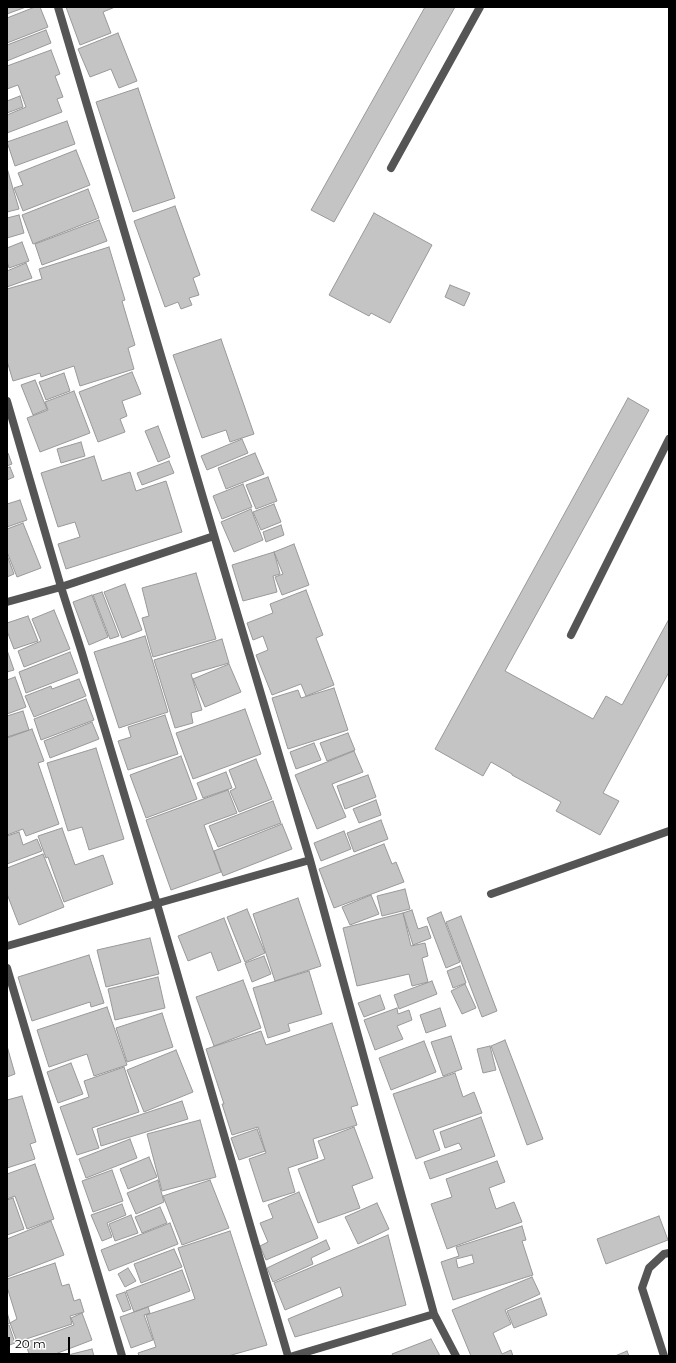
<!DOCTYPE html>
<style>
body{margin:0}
#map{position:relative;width:676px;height:1363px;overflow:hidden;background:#fff;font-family:Montserrat,sans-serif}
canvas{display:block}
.frame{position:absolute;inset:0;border:8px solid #000;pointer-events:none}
.scale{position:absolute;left:8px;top:1337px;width:62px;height:18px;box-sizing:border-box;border:2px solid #000;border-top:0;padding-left:5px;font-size:12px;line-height:14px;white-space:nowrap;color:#000;-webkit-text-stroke:3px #fff;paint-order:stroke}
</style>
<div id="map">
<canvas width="676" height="1363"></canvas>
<div class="frame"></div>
<div class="scale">20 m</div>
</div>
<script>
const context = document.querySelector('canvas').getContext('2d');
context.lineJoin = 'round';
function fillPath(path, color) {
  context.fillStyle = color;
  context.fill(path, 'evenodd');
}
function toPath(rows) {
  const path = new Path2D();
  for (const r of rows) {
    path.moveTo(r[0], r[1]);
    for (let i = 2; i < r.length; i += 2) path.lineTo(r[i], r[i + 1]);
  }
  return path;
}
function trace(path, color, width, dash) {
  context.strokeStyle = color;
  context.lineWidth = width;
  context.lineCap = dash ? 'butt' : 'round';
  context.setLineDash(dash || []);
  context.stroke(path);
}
const building = toPath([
 [7,7,26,7,7,14,7,7],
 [35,7,40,7,48,27,7,43,7,18,35,7],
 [66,7,115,7,103,12,111,33,80,45,66,7],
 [425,7,455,7,334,222,311,210,425,7],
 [46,30,51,43,7,61,7,45,46,30],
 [118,33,137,81,119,88,111,69,90,77,78,49,118,33],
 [51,50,60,74,55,76,63,97,57,99,62,112,7,133,7,115,26,107,18,85,7,89,7,66,51,50],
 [138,88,175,198,133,212,96,102,138,88],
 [20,96,23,107,7,113,7,101,20,96],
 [67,121,75,144,15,166,7,142,67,121],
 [76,150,90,185,23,211,14,188,23,185,18,173,76,150],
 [7,168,19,209,7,212,7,168],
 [88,189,99,218,33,244,22,215,88,189],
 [175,206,200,275,193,278,199,295,189,298,192,305,181,309,178,302,165,307,134,221,175,206],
 [374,213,432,245,390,323,371,313,369,316,329,295,374,213],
 [19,215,24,233,7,238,7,218,19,215],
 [99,220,107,241,42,265,35,244,99,220],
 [22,242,29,261,9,268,7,261,7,248,22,242],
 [109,247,125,300,122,301,135,345,128,348,134,369,80,386,74,366,41,377,40,373,13,381,7,361,7,289,42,279,39,269,109,247],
 [26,263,32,278,7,287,7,271,26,263],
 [450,285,470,293,464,306,445,297,450,285],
 [221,339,254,434,230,442,226,430,202,438,173,355,221,339],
 [132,372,141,394,122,401,127,416,120,419,125,432,98,442,79,392,132,372],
 [64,373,70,391,46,400,39,382,64,373],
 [35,380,47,409,33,415,21,385,35,380],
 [74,391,90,433,40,452,27,418,48,410,45,402,74,391],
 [628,398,649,410,505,671,593,719,606,696,622,705,669,619,669,672,603,793,619,801,600,835,556,811,561,802,512,775,512,774,491,762,483,776,435,749,628,398],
 [158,426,170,457,158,462,145,431,158,426],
 [242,439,248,453,207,470,201,456,242,439],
 [81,442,85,456,61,463,57,449,81,442],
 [7,453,8,453,12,464,7,466,7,453],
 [255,453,264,474,226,489,218,468,255,453],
 [94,456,102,481,130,472,136,491,166,481,182,532,66,569,58,544,80,537,75,522,58,527,41,473,94,456],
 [169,461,174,473,142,485,137,473,169,461],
 [10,467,14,477,7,480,7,468,10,467],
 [268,477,277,501,256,509,246,485,268,477],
 [243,484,252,507,222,519,213,496,243,484],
 [20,500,27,520,7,527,7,504,20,500],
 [274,504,281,522,261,530,253,512,274,504],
 [251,509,263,540,234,552,221,522,251,509],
 [23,523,41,568,17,577,7,552,7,529,23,523],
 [281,525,284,535,266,542,263,532,281,525],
 [294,544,309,585,282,595,275,577,283,574,274,552,294,544],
 [274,552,280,574,273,576,277,592,243,601,232,565,274,552],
 [7,555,14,574,7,577,7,555],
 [196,573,216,639,153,657,142,618,149,616,142,588,196,573],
 [125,584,142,630,122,638,104,592,125,584],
 [306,590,323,635,316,638,334,685,306,696,301,684,272,695,256,655,268,650,263,636,253,640,247,623,273,613,270,604,306,590],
 [102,592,119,636,110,639,93,595,102,592],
 [92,595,108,637,89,645,73,602,92,595],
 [54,610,70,649,24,667,18,651,41,641,32,619,54,610],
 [28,616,38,641,14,649,7,631,7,623,28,616],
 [145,636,168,712,119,728,94,652,145,636],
 [222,639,229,663,191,674,202,710,191,713,193,723,175,728,154,660,222,639],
 [7,650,14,670,7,672,7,650],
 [70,652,78,673,26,693,19,672,70,652],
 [229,664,241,692,205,707,193,679,229,664],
 [15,677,26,707,7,714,7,680,15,677],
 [79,679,86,696,34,717,25,696,51,686,52,689,79,679],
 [334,688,348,730,288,749,272,698,298,690,301,698,334,688],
 [86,699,94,720,41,740,34,719,86,699],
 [245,709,261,754,193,779,176,733,245,709],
 [23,711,29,730,7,737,7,716,23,711],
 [165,715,178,754,128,770,118,741,131,737,128,727,165,715],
 [92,722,99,739,50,758,44,741,92,722],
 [32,729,44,761,38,763,59,824,26,836,23,829,7,835,7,738,32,729],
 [348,733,355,750,327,761,320,743,348,733],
 [314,743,321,760,296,769,290,752,314,743],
 [96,748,124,839,89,850,82,827,68,831,47,763,96,748],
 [354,751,363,772,332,784,346,817,317,829,295,775,354,751],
 [181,756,197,799,146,818,130,775,181,756],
 [256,759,272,799,239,812,230,791,236,788,229,770,256,759],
 [226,772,232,788,203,798,197,783,226,772],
 [368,775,376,797,345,809,337,786,368,775],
 [228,790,237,813,204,825,221,872,171,890,146,820,228,790],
 [376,800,381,815,359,823,353,809,376,800],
 [273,801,281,823,218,847,209,826,273,801],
 [381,820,388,839,354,852,347,833,381,820],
 [282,824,292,849,223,876,214,851,282,824],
 [62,828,75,865,103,855,113,884,64,902,48,857,46,858,38,836,62,828],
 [344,831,351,849,321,861,314,843,344,831],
 [19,832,23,845,37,839,42,851,7,864,7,836,19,832],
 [384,844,392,864,396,862,404,882,334,908,319,869,384,844],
 [43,854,64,907,19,925,7,894,7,868,43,854],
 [405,889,410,909,382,916,377,896,405,889],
 [371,895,379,914,350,925,342,907,371,895],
 [298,898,321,966,275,981,253,914,298,898],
 [247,909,265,953,245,962,227,917,247,909],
 [412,910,418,929,427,926,431,938,413,945,403,913,412,910],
 [441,912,460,962,446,968,427,918,441,912],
 [403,913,411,946,425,943,428,956,422,958,428,982,412,986,409,974,357,986,343,928,403,913],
 [461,916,497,1011,482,1017,446,922,461,916],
 [224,918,241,962,218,971,211,952,188,961,178,936,224,918],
 [150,938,159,974,106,987,97,950,150,938],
 [89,955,104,1003,91,1007,90,1002,32,1021,18,977,89,955],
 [264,956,271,974,252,982,245,963,264,956],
 [460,966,466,983,453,988,447,971,460,966],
 [309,971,322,1014,288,1024,290,1031,268,1038,253,988,309,971],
 [158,977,165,1008,115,1020,108,989,158,977],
 [243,980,261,1028,214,1046,196,997,243,980],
 [432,981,437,994,399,1009,394,995,432,981],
 [465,984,476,1008,462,1014,451,991,465,984],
 [380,995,385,1009,364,1017,358,1003,380,995],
 [107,1007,127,1065,94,1076,87,1054,49,1067,37,1030,107,1007],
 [397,1008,398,1014,409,1010,412,1020,397,1026,403,1039,375,1050,364,1020,397,1008],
 [440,1008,446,1026,426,1033,420,1015,440,1008],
 [162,1013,173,1047,127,1062,116,1028,162,1013],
 [332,1023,358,1105,351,1107,357,1125,313,1139,318,1158,288,1168,295,1192,263,1202,249,1159,266,1153,258,1127,232,1135,222,1104,224,1104,206,1049,261,1031,266,1045,332,1023],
 [451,1036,462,1069,443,1076,431,1042,451,1036],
 [505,1040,543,1139,527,1145,491,1046,505,1040],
 [424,1041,436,1072,391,1090,379,1058,424,1041],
 [7,1046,15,1074,7,1077,7,1046],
 [490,1046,496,1070,483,1073,477,1049,490,1046],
 [176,1050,193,1092,144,1112,127,1070,176,1050],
 [71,1063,83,1094,58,1103,47,1072,71,1063],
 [124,1067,139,1112,92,1128,99,1148,77,1155,60,1107,89,1097,84,1081,124,1067],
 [455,1073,463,1097,474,1092,482,1113,433,1130,440,1150,416,1159,393,1094,455,1073],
 [22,1096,36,1142,30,1144,35,1159,7,1168,7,1100,22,1096],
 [182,1101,188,1119,101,1146,97,1129,182,1101],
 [481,1117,495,1156,430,1179,424,1162,462,1149,459,1143,445,1148,440,1132,481,1117],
 [200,1120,216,1177,162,1191,147,1134,200,1120],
 [354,1127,373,1178,352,1186,360,1208,318,1223,298,1169,325,1159,318,1141,354,1127],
 [257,1129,265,1151,239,1160,231,1138,257,1129],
 [130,1139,137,1158,86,1178,79,1159,130,1139],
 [149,1157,157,1177,128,1189,120,1169,149,1157],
 [497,1161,505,1182,489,1188,496,1209,514,1202,522,1222,447,1249,431,1204,452,1197,446,1179,497,1161],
 [35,1164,54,1219,27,1229,15,1196,7,1199,7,1174,35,1164],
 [112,1170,123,1201,93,1212,82,1181,112,1170],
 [158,1180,164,1202,136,1214,127,1193,158,1180],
 [210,1180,229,1228,182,1245,163,1196,210,1180],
 [299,1192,318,1238,266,1260,260,1246,268,1242,260,1223,273,1218,268,1205,299,1192],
 [13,1198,24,1229,7,1235,7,1200,13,1198],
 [377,1203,389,1229,358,1244,345,1217,377,1203],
 [122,1204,126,1215,107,1223,112,1237,102,1241,91,1215,122,1204],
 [160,1207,167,1223,142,1233,135,1217,160,1207],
 [131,1215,138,1233,115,1241,109,1224,131,1215],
 [659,1216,668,1240,606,1264,597,1239,659,1216],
 [51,1221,64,1255,7,1277,7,1239,51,1221],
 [170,1223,178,1244,109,1271,101,1250,170,1223],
 [522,1226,526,1240,522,1241,533,1275,453,1300,441,1262,459,1256,456,1247,522,1226],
 [230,1231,267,1345,228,1356,139,1356,138,1353,156,1347,146,1315,195,1299,178,1248,230,1231],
 [388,1235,406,1305,295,1337,288,1319,343,1296,340,1287,285,1310,274,1283,388,1235],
 [326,1240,330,1249,311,1258,313,1264,273,1282,267,1268,326,1240],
 [174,1249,182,1267,141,1283,134,1264,174,1249],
 [472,1255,474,1263,458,1268,456,1259,472,1255],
 [55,1263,62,1286,69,1284,74,1301,80,1299,84,1312,70,1316,72,1324,17,1342,10,1323,17,1319,7,1287,7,1279,55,1263],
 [128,1268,136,1281,125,1287,118,1274,128,1268],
 [182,1270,190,1291,134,1312,126,1291,182,1270],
 [532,1277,540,1294,505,1310,511,1324,493,1333,502,1354,511,1350,513,1356,471,1356,452,1310,532,1277],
 [125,1292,131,1309,123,1312,116,1295,125,1292],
 [541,1298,547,1315,514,1328,507,1311,541,1298],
 [148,1307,150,1313,144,1315,153,1340,131,1348,120,1317,148,1307],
 [7,1312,10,1323,7,1324,7,1312],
 [82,1313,92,1340,50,1356,30,1356,25,1343,74,1325,71,1318,82,1313],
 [7,1325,9,1325,15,1343,7,1346,7,1325],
 [431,1339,440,1356,393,1356,392,1354,431,1339],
 [92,1349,94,1356,64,1356,92,1349],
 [627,1351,629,1356,615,1356,627,1351]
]);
const street = toPath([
 [58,7,310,860,434,1314,456,1356],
 [391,168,480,7],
 [7,401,61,587,82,653,157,904,288,1356],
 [7,602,61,587,214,536],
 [571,635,669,439],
 [491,894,669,831],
 [7,946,310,860],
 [7,968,122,1356],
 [293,1356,434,1314],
 [664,1356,642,1288,649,1268,664,1254,669,1253]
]);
fillPath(building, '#c4c4c4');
trace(building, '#999', 1);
trace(street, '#555', 8);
</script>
